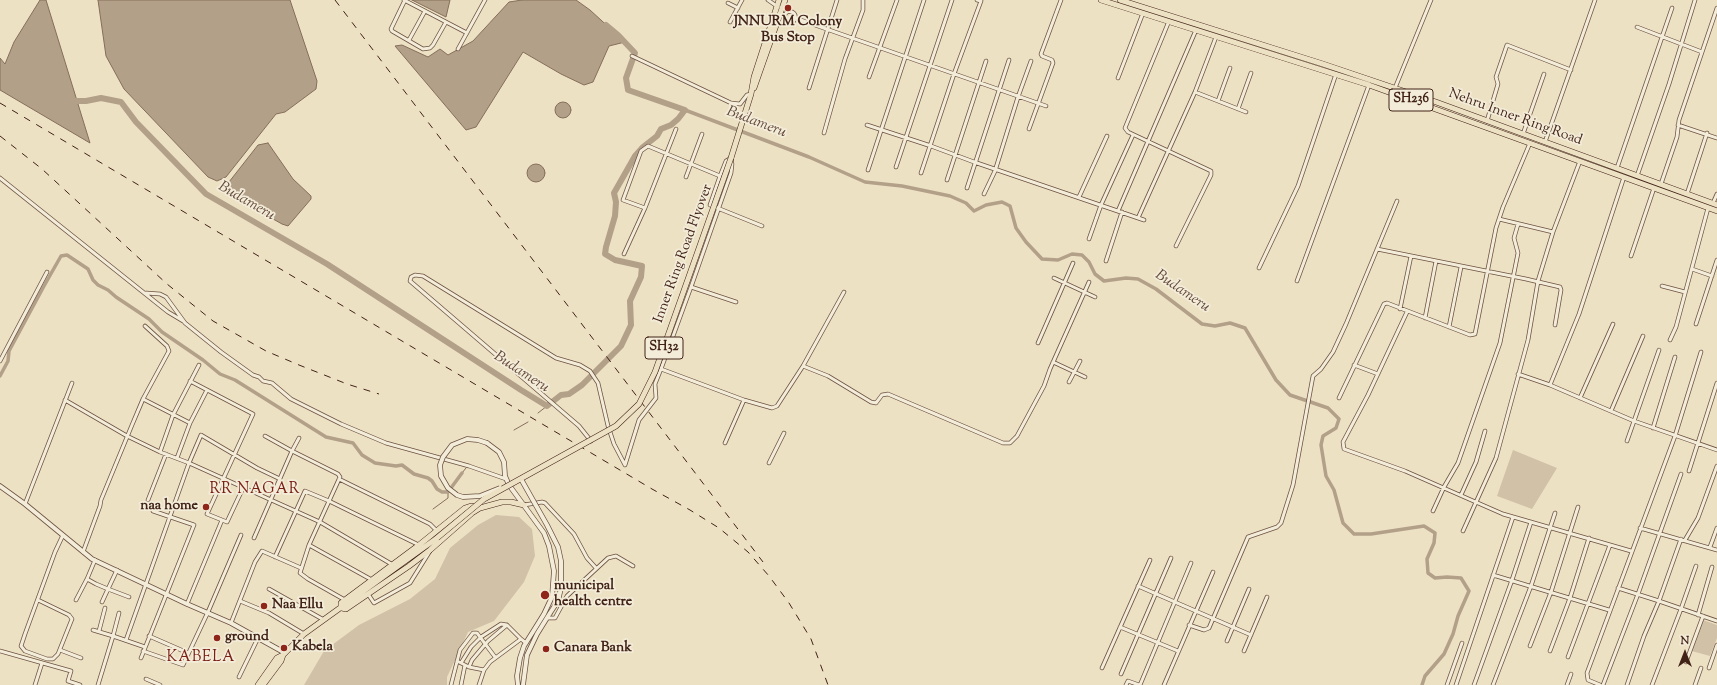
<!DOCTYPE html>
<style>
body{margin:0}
#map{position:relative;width:1717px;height:685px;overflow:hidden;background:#ede1c4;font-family:"Sorts Mill Goudy",serif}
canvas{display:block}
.north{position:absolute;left:1665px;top:633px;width:40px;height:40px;-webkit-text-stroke:3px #f3ecd9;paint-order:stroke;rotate:0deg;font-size:11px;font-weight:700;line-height:16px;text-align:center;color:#412217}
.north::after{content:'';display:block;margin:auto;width:14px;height:18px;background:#412217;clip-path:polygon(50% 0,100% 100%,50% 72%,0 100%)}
</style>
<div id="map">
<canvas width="1717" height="685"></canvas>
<div class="north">N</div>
</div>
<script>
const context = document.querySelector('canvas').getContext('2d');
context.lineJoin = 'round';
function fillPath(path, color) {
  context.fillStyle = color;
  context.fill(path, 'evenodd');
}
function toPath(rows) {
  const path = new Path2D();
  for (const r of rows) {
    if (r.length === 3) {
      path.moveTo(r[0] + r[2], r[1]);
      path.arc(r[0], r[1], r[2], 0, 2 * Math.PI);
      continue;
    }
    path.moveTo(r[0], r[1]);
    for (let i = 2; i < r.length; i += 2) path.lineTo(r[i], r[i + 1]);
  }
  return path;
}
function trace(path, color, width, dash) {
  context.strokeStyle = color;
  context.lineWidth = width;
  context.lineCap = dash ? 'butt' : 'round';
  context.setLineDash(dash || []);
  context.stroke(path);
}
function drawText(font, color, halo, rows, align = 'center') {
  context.font = font + ' "Sorts Mill Goudy",serif';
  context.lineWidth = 3.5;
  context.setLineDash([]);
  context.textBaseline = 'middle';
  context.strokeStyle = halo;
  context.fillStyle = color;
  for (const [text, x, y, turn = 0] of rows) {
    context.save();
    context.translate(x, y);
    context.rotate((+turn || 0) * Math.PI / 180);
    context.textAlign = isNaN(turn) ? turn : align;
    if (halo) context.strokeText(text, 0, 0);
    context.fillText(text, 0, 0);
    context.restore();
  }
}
const green = toPath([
 [1513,450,1557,468,1532,509,1497,496],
 [496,515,519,517,532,529,535,556,524,582,494,621,468,632,447,677,447,685,304,685,324,651,359,625,410,599,435,579,450,548,478,525],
 [1703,620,1717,625,1717,638,1710,656,1688,650]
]);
const water = toPath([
 [40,0,46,0,90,143,0,90,0,58,5,64,14,42,40,0],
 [98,0,290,0,317,81,316,89,285,112,276,114,226,177,217,181,208,177,124,89,106,56,98,0],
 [412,0,450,0,446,17,412,0],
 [522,0,576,0,590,10,625,42,609,46,593,82,584,85,561,74,523,52,476,127,466,130,395,46,402,45,428,57,440,49,448,55,473,41,509,2,522,0],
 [563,110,8],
 [268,143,293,179,311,196,311,199,288,226,282,224,234,197,227,190,229,182,258,145,268,143],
 [536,173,9]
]);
const stream = toPath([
 [538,413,547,406],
 [514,430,528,422],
 [462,473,466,468],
 [433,509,448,498,448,492]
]);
const canal = toPath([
 [685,110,809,157,865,182,902,186,950,196,966,203,974,211,986,205,1002,202,1010,206,1016,228,1026,242,1042,259,1058,260,1072,254,1082,255,1089,262,1095,274,1104,281,1126,278,1138,279,1156,289,1202,324,1215,326,1230,323,1245,328,1276,380,1290,395,1328,408,1339,419,1336,428,1323,436,1321,445,1326,476,1334,490,1343,523,1354,534,1371,534,1424,526,1435,533,1434,543,1427,559,1428,573,1435,578,1447,577,1461,578,1469,591,1458,616,1453,634,1444,654,1425,676,1422,685],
 [0,376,8,361,9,351,44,286,61,256,67,255,88,269,93,280,98,285,108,290,116,297,149,319,162,332,203,360,220,374,235,380,326,437,353,443,362,455,375,463,396,466,402,465,414,474,428,478,432,481,437,489,442,492,448,492,462,473]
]);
const river = toPath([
 [69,101,86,101,101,98,121,102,136,122,206,194,327,264,521,390,547,406,561,395,569,394,582,385,621,346,631,325,630,301,641,277,642,266,615,260,605,254,606,247,615,216,616,202,614,193,635,156,643,147,657,136,661,129,671,125,678,119,685,110,628,90,626,78,635,53,618,35,606,25]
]);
const minor = toPath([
 [404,0,467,33],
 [405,0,391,29,392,31,423,49,430,48,433,45,446,22],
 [768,0,778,7],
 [728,3,738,8],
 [790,17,5.5],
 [795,18,1046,106],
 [1169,21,1125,128,1128,132,1211,171,1211,175,1176,246],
 [730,22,742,0],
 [1637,27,1702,52],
 [409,40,425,11],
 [458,49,485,0],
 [632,56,731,103,740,104,747,95,751,94],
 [869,77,897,0],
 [1118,78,1143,13],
 [809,88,837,0],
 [1395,88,1431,0],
 [1195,92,1246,112],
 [1218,101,1230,68],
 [1238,109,1251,73],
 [1487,121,1498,84,1496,77,1507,45,1571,70],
 [867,125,931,146,974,162,1144,220],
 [1678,125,1717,138],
 [1029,129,1053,63,1052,60,1042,56,1041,54,1061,0],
 [824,133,845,59,863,10,863,0],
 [1523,134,1544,74],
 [1545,142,1595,0],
 [896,167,952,0],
 [1617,168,1672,8],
 [868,170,924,0],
 [921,173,954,74,981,1,977,0],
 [1637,176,1669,84,1695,0],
 [686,177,702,134],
 [0,178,168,312,183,321],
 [947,180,986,61],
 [1661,184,1677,137,1679,120,1717,8],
 [967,188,1009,60],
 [984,194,995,171,1018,97,1031,61],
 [1687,194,1707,133],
 [1079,197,1107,136],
 [1713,203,1717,194],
 [645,208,623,200,641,151,648,146,720,176,710,205,762,226],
 [1118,211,1196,30],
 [1138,218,1195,92,1216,37],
 [1499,219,1553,232],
 [1089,239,1101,205,1133,135],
 [1377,249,1526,279,1560,287,1561,290,1555,325],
 [624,254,645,208,676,129],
 [1631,256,1654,188],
 [1106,261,1122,212],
 [1259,268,1298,186,1336,74],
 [1692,269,1712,276],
 [1054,278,1095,297],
 [1297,281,1369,85],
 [1662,286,1685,292],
 [691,287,731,173,732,164,731,158,726,161,720,176],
 [146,293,160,294,166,297,185,323,221,352,253,375,259,377,263,381,272,383,291,399,341,424,386,443,469,466,506,479],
 [736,302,691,287,661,369,744,400,772,408,777,406,803,366,844,292],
 [1400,309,1411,256],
 [1407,312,1368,395,1343,442,1344,449,1405,471,1503,514,1631,551],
 [1425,318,1436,261],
 [1696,324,1717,260],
 [1449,327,1461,267],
 [1670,340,1676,327,1708,208],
 [1038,343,1073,263],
 [0,361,47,272],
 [1053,362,1085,377],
 [1354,365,1378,374],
 [803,366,828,376,871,402,876,403,882,395,888,394,1003,443,1010,443,1017,436,1044,386,1050,369,1089,282],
 [1518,374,1550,385,1634,421,1717,450],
 [190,381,253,414,207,514,227,522,243,488],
 [1069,382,1080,361],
 [1550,385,1579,314,1624,177],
 [1339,398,1384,304,1387,303,1470,335,1475,334,1496,228,1503,207,1530,143],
 [1580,398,1613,324],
 [143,399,190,423],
 [65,400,127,436,160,452,189,463,320,522,393,565],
 [1611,411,1643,336],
 [1653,428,1675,357],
 [265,436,292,451,299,438],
 [591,441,579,426,410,281,411,277,415,275,423,276,556,358,580,365,590,371,598,383,608,426,614,444,625,465,639,420,656,398,655,384,661,369],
 [1627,441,1659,350],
 [725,443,744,400],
 [160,452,173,415,199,365],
 [177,458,190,423,207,390],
 [769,463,784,433],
 [1689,471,1717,383],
 [339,479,430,524,437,531],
 [1461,495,1476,462,1485,431],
 [148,500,166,454],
 [25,504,72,383],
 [524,505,542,502,545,503,574,534,587,558,596,568],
 [1433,511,1444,487,1458,463,1500,343,1518,253,1514,238,1518,224],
 [1640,528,1717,550],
 [1463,531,1496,458,1528,340,1538,281,1553,232,1580,161],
 [254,538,292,451,338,474,340,477,309,545,300,573,308,579,345,600],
 [1685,540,1698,518,1717,466],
 [309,545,372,580],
 [1710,547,1717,528],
 [83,552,100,506,101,500,132,425,143,399,169,351,167,346,145,326],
 [275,557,305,491,329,501,419,545],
 [95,560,87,579,96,584,108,589,117,570],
 [1493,575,1609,610],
 [1138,586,1251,635],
 [1618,588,1659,601,1681,539],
 [269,589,324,620],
 [368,594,374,603,410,583,430,551],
 [38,600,69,615,72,619,58,654,53,659,47,659,25,651,21,646,25,634,55,552,63,535],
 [76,600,87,579],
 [240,601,269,613,304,634],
 [102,602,108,589,129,597],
 [187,604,222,520],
 [1698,615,1712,567],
 [547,618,555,618,567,596,608,558,616,556,633,566],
 [231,623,255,562,262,551,301,568],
 [1189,625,1204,630,1209,628,1248,537,1277,527,1281,523,1293,485,1313,376,1321,369,1333,352,1346,324,1397,201],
 [1120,627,1178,651],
 [93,630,113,636,119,613],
 [99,631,105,608],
 [149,636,188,653],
 [126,640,189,463,201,435,257,468,280,479],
 [1227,641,1249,589],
 [1530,646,1551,592,1578,507],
 [60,650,81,658],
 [0,651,71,671,68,681,80,685],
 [143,651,183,665,208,612,241,535],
 [1244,651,1267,597],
 [1550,651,1570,598,1589,538],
 [1568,657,1610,545],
 [141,658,194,525,153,511],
 [457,661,469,667,484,670],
 [1686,662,1703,616],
 [461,663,471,647,481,637,501,624,507,625,521,639],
 [469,667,472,660,488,641,507,625],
 [1102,668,1150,560],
 [1709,668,1717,645],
 [1121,674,1171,558],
 [239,677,258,638],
 [146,679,160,685],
 [35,685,42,663],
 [98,685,113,636,145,647],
 [451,685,460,650,473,633,477,633,495,657],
 [461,685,465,665],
 [479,685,484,670,490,662,521,639,526,643],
 [1126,685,1128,681,1139,685],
 [1140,685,1191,563],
 [1164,685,1213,572],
 [1447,685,1462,643],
 [1456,685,1513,517],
 [1474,685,1512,580,1531,522],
 [1493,685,1531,586,1555,513],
 [1567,685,1571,674],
 [1600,685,1588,680,1587,673,1675,436,1701,352],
 [1603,685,1638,594,1681,474],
 [1627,685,1644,636,1659,601,1717,621],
 [1652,685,1681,609,1696,566],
 [1695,685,1701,668]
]);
const tertiary = toPath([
 [487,443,499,452,504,462,505,476,509,485,544,533,549,546,554,571,552,597,544,614,524,646,520,658,517,676,518,685],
 [0,486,25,504,92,559,187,604,231,623,285,653],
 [523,685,527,655,537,634,550,613]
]);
const primary = toPath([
 [1101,0,1369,85,1717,211],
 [1120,0,1323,64,1436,102,1717,205],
 [754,88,785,0],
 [731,158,751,94,754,77,779,0],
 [341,608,341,603,345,600,419,545,465,508,471,506,476,507],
 [342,608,346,609,409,566,430,550,472,513,480,508,502,502,511,502,524,505],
 [258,685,277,658,283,655,304,634,437,538],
 [263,685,281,661,283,655]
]);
const rail = toPath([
 [335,0,763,562],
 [0,103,652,489,690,510,719,528,748,552,769,576,789,603,811,639,828,685],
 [0,136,42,169,167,284,213,321,266,351,299,365,347,384,379,394]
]);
const tertiaryBridge = toPath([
 [487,443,478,440,467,439,452,445,443,457,440,465,441,476,448,488,457,495,463,497,480,496,500,488],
 [521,479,547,525,558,547,561,561,561,588,558,601,550,613]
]);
const primaryBridge = toPath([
 [437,538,484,499,616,426,639,404,655,372,731,158]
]);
const markers = [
 [788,8,4,"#8f2418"],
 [206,507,4,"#8f2418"],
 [545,595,5,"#8f2418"],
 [264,606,4,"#8f2418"],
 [217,638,4,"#8f2418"],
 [284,648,4,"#8f2418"],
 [546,649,4,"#8f2418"]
];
const shields = [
 [1411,100,44],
 [664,348,38]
];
const shieldNames = [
 ["SH236",1411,100],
 ["SH32",664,348]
];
const poiNames = [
 ["JNNURM Colony",788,23,"center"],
 ["Bus Stop",788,39,"center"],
 ["naa home",198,507,"right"],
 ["municipal",554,587],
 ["health centre",554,603],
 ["Naa Ellu",272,606],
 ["ground",225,638],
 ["Kabela",292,648],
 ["Canara Bank",554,649]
];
const streetNames = [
 ["Nehru Inner Ring Road",1515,118,20],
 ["Inner Ring Road Flyover",684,254,-70]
];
const waterNames = [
 ["Budameru",756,123,21],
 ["Budameru",246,202,30],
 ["Budameru",1182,292,34],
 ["Budameru",521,373,33]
];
const neighbourhoodNames = [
 ["RR NAGAR",255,490],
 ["KABELA",201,658]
];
fillPath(green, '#d0c1a7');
fillPath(water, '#b3a089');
trace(water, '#856e5b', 1);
trace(stream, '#856e5b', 1);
trace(canal, '#b3a089', 3.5);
trace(river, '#b3a089', 6);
trace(minor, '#6c5242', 4.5);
trace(tertiary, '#6c5242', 5.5);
trace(primary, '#412217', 6);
trace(minor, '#f3ecd9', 3);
trace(tertiary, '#f3ecd9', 4);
trace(primary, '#ede1c4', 5);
trace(rail, '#412217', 1, [7, 7]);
trace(tertiaryBridge, '#6c5242', 5.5, []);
trace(primaryBridge, '#412217', 6, []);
trace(tertiaryBridge, '#f3ecd9', 4);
trace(primaryBridge, '#ede1c4', 5);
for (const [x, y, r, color] of markers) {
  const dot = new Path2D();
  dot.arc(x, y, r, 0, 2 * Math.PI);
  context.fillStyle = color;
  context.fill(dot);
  trace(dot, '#f3ecd9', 1.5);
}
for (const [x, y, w] of shields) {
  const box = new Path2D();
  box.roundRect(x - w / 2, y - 11, w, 22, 3);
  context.fillStyle = '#f3ecd9';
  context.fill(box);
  trace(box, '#412217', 1);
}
drawText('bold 13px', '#412217', null, shieldNames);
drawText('bold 14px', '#412217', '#f3ecd9', poiNames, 'left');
drawText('14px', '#412217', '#f3ecd9', streetNames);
drawText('italic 15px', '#634839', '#f3ecd9', waterNames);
context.letterSpacing = '1px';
drawText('15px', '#7a1f14', '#f3ecd9', neighbourhoodNames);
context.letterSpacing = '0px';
</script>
